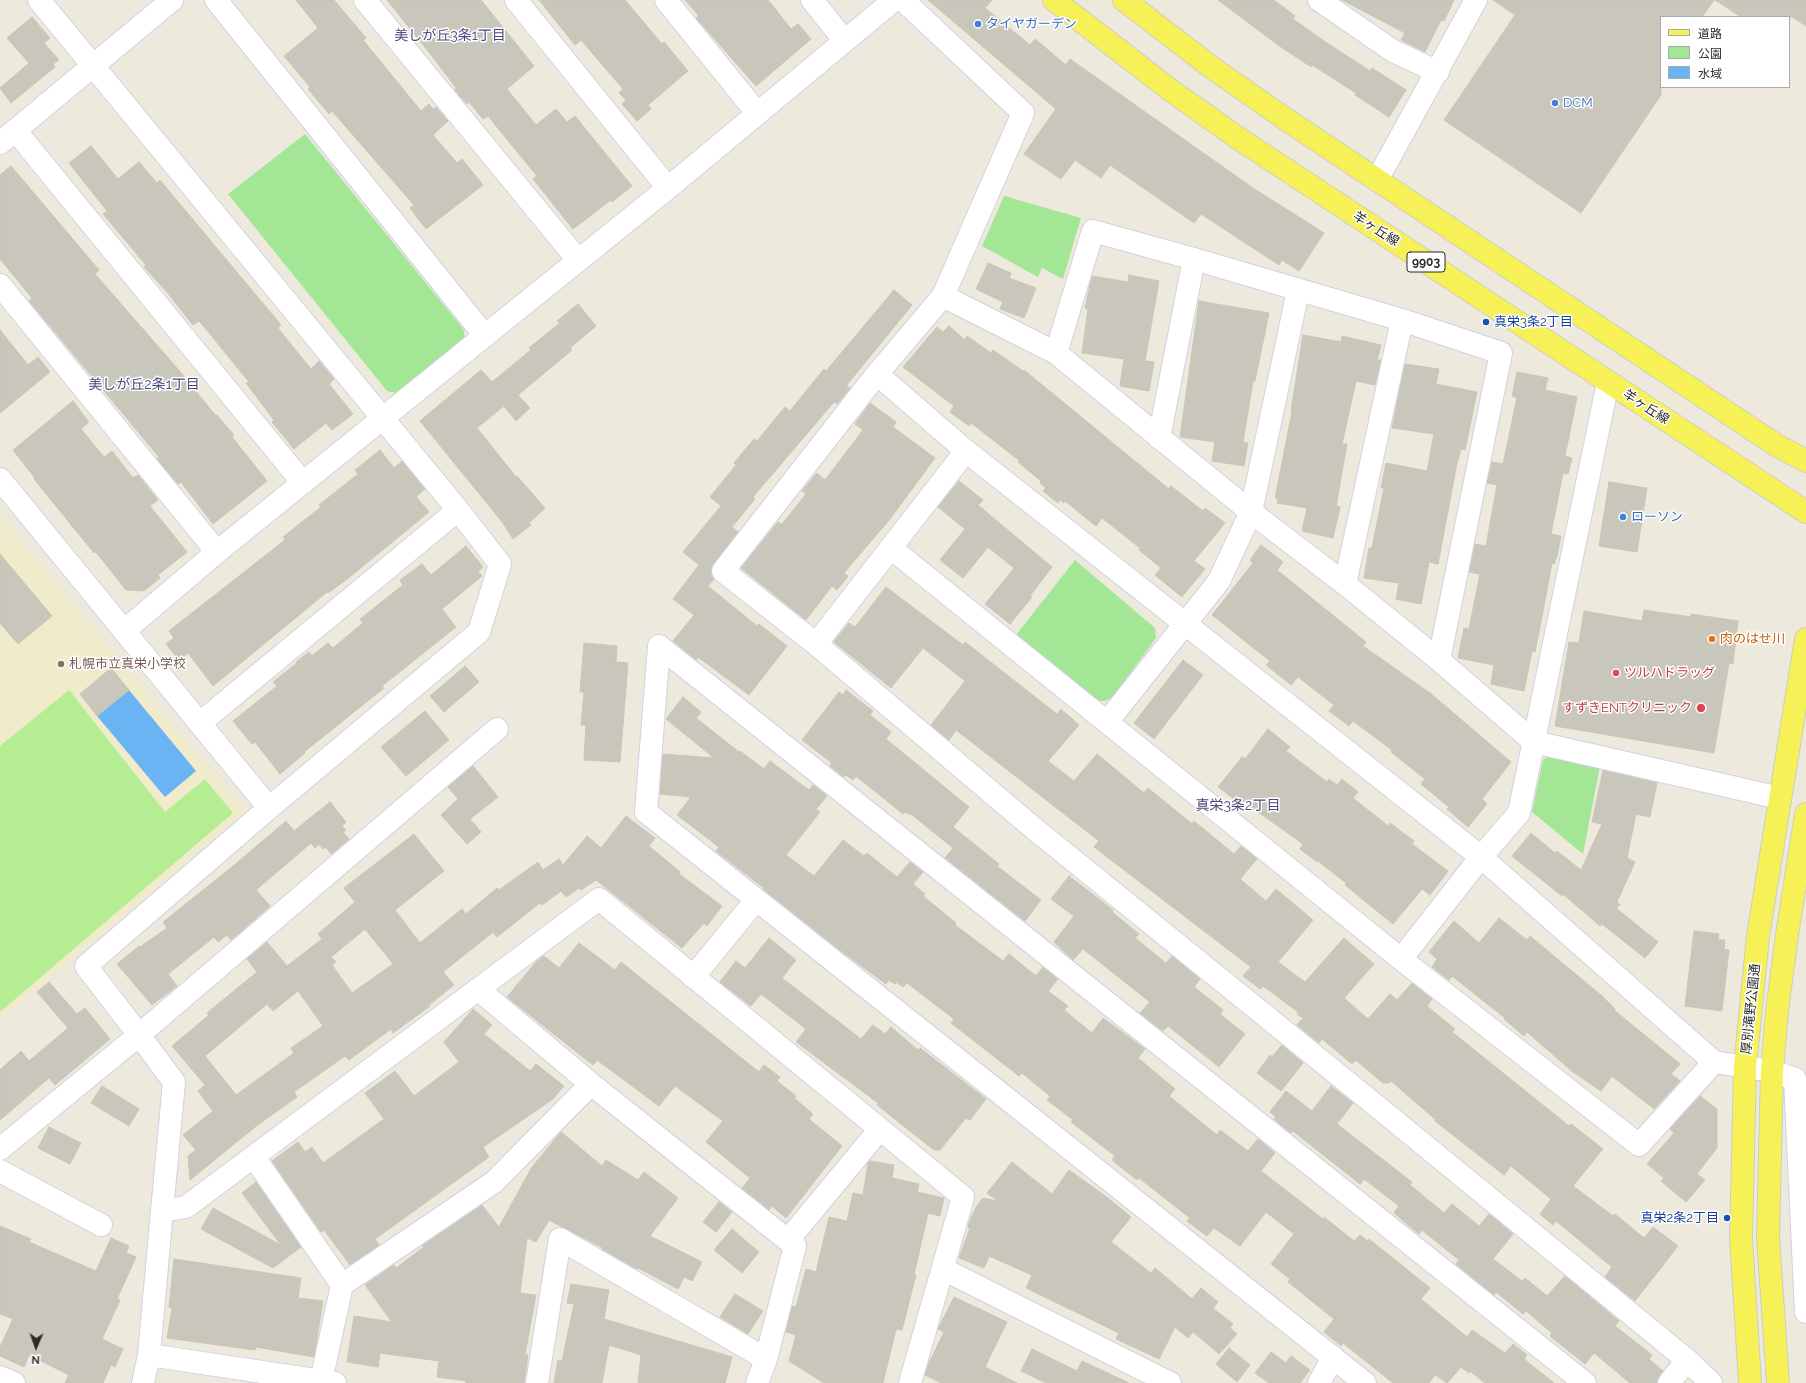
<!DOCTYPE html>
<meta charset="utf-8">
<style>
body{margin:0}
#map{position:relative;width:1806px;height:1383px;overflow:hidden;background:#ede9dc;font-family:Raleway,"Noto Sans JP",sans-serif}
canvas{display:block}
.legend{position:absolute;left:1660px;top:16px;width:130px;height:72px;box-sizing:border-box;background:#fff;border:1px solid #aaa;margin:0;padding:5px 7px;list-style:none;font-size:12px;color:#2b2b2b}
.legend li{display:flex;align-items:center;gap:8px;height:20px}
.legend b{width:20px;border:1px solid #aaa}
.north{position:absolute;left:16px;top:1327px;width:40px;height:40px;-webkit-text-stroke:3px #fff;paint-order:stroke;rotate:182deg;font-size:11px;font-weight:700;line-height:16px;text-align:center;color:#2b2b2b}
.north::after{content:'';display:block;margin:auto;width:14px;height:18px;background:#2b2b2b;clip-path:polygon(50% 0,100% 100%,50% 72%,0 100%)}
</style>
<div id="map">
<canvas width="1806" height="1383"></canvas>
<ul class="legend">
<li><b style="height:5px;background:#f7f158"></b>道路</li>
<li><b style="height:11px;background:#a2e696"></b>公園</li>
<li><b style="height:11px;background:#6bb4f4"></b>水域</li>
</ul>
<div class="north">N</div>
</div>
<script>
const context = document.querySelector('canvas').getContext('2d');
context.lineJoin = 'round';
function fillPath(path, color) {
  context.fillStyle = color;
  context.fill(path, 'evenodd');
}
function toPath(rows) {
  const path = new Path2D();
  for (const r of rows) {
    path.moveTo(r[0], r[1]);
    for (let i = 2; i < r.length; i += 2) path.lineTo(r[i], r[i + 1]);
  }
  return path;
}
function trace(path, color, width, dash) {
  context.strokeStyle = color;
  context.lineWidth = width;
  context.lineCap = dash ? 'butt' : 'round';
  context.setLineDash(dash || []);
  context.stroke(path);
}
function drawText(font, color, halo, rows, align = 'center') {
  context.font = font + ' Raleway,"Noto Sans JP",sans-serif';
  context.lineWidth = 3;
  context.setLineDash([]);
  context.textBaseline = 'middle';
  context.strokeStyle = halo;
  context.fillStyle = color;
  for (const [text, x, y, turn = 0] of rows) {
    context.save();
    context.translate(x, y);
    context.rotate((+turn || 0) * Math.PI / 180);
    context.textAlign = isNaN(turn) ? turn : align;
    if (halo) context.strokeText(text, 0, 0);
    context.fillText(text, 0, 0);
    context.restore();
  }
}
const education = toPath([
 [0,516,245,812,0,1020]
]);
const green = toPath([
 [305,134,464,330,465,343,396,393,387,391,228,194],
 [1004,196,1081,218,1063,279,1042,268,1038,277,982,246],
 [1075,560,1155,628,1156,638,1112,698,1104,701,1093,701,1016,635],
 [1550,755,1600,766,1583,854,1532,812,1543,760]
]);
const pitch = toPath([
 [69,690,165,812,205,779,233,813,0,1012,0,746]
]);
const water = toPath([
 [129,690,196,771,165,797,97,716]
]);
const building = toPath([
 [296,0,334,0,366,38,363,40,421,111,429,104,433,109,436,107,448,121,433,135,457,163,462,159,483,185,426,229,410,208,414,205,332,111,329,114,308,89,310,87,284,56,318,28,296,0],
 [387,0,481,0,534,66,507,89,536,125,556,109,567,122,575,116,632,186,612,202,611,200,573,229,533,179,537,176,488,116,483,119,469,102,467,104,455,90,456,88,432,56,387,0],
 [539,0,625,0,662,44,664,42,688,71,648,105,651,109,637,121,622,104,626,100,619,93,623,89,581,40,575,45,539,0],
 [685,0,768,0,791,29,798,24,811,39,756,86,704,27,696,18,699,16,685,0],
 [928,0,992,0,985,8,1030,45,1035,39,1066,65,1070,59,1253,188,1324,233,1299,271,1282,260,1279,265,1201,214,1194,223,1110,165,1101,178,1075,160,1061,179,1024,154,1056,109,928,0],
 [1218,0,1274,0,1295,16,1293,19,1327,43,1370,71,1372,68,1406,90,1389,117,1355,95,1356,93,1312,65,1311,67,1278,45,1218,0],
 [1342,0,1454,0,1444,21,1441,20,1425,52,1401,40,1405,33,1342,0],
 [1493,0,1714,0,1702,17,1661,17,1661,95,1581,213,1444,120,1515,15,1493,0],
 [1715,0,1806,0,1806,26,1792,17,1741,17,1715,0],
 [32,17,50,38,44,43,59,60,53,64,55,67,11,103,0,88,29,63,7,38,32,17],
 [91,146,118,179,139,162,157,183,160,180,281,325,278,328,311,369,319,361,334,379,329,384,353,414,332,430,326,423,294,449,272,422,274,420,246,383,249,382,205,328,199,321,193,325,166,291,144,267,146,265,103,214,107,211,69,163,91,146],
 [11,166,99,270,95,274,177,368,216,416,217,415,234,435,232,437,267,481,213,524,181,482,178,484,157,459,159,457,29,301,32,298,0,259,0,175,11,166],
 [988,263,1011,273,1009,278,1036,288,1024,318,1000,309,1003,302,976,289,988,263],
 [1129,275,1159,281,1145,361,1154,362,1149,391,1120,386,1124,359,1082,353,1088,309,1085,308,1092,276,1128,282,1129,275],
 [894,290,912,305,846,386,850,388,837,404,834,402,753,497,755,499,732,527,738,532,711,569,714,579,708,586,757,626,759,624,787,646,749,695,698,657,696,660,673,641,694,615,673,599,699,565,683,552,721,506,710,497,736,465,734,463,754,439,757,441,785,407,790,411,824,369,826,371,894,290],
 [1199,301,1269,313,1255,381,1253,381,1243,442,1248,443,1244,466,1212,461,1215,442,1180,437,1199,301],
 [578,304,596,326,570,348,572,350,518,395,530,408,516,421,504,406,477,428,516,477,517,476,545,508,529,523,531,525,513,539,503,523,420,421,481,370,492,382,531,350,529,348,560,323,557,321,578,304],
 [949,326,965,340,967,336,991,353,993,350,1023,371,1024,370,1169,489,1171,486,1203,511,1205,508,1225,523,1194,561,1205,569,1182,597,1155,575,1161,568,1139,550,1140,548,1102,518,1096,526,1065,501,1064,503,1060,500,1058,503,1043,491,1046,488,1040,483,1041,481,1018,462,1020,461,971,423,969,426,950,412,954,406,903,367,937,327,943,332,949,326],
 [0,330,28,365,38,357,50,372,0,413,0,330],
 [1303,335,1341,342,1342,336,1381,345,1377,360,1381,360,1375,385,1356,381,1342,444,1347,444,1336,506,1340,507,1333,538,1302,531,1307,508,1277,503,1278,498,1275,498,1292,412,1291,411,1303,335],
 [1405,364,1439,369,1436,384,1477,392,1465,450,1461,449,1457,463,1438,564,1429,562,1421,604,1396,599,1399,583,1364,578,1369,548,1372,548,1384,488,1381,488,1386,463,1427,471,1434,434,1392,428,1405,364],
 [1517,372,1548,378,1545,390,1577,397,1565,456,1572,458,1568,474,1563,473,1551,534,1561,536,1557,556,1554,564,1552,563,1540,627,1535,652,1532,651,1524,691,1491,684,1494,665,1458,658,1464,628,1469,629,1480,574,1469,572,1475,544,1486,546,1497,485,1487,483,1492,462,1503,464,1517,398,1512,396,1517,372],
 [73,401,88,421,88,423,81,429,104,457,112,451,133,478,138,475,158,500,150,506,187,552,158,575,160,578,144,591,126,590,96,552,94,553,34,479,35,478,13,450,73,401],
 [870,403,896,422,893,427,935,458,890,519,844,573,848,576,837,590,832,586,806,620,741,568,778,522,782,524,806,494,802,491,817,473,825,480,863,430,855,424,870,403],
 [380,450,394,468,402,461,425,489,416,497,429,512,346,580,328,593,327,592,213,686,188,653,179,660,166,644,174,638,169,631,285,540,283,537,321,507,319,505,358,474,355,470,380,450],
 [959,481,983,500,978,505,1052,567,1030,596,1032,597,1010,624,985,604,1014,568,988,547,963,578,940,560,965,529,938,507,959,481],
 [1609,482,1647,488,1637,552,1599,546,1609,482],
 [1261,545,1283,562,1277,570,1366,642,1363,646,1430,693,1511,762,1482,799,1487,804,1468,827,1447,809,1449,807,1421,784,1425,779,1391,752,1392,750,1353,721,1349,726,1329,711,1334,705,1298,677,1291,685,1266,665,1270,661,1212,615,1253,563,1250,560,1261,545],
 [466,546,483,567,478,571,482,576,442,609,456,627,382,686,384,688,304,752,305,753,280,774,255,742,252,744,233,721,277,686,273,682,297,663,296,662,309,652,312,656,328,643,333,648,363,623,360,619,403,585,400,580,422,564,431,575,466,546],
 [0,554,52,616,18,644,0,623,0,554],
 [886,587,963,645,965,642,1057,714,1061,709,1079,725,1048,761,1074,781,1097,754,1144,793,1148,788,1192,824,1194,821,1234,854,1241,846,1257,859,1240,879,1266,901,1276,889,1313,920,1278,962,1305,982,1344,938,1374,964,1344,998,1368,1019,1390,994,1397,1000,1412,983,1432,999,1427,1006,1455,1029,1452,1032,1569,1126,1571,1124,1603,1149,1573,1186,1613,1216,1615,1214,1644,1238,1653,1227,1678,1246,1635,1301,1605,1277,1612,1267,1556,1221,1553,1225,1540,1214,1551,1199,1511,1166,1504,1175,1435,1121,1436,1120,1391,1081,1389,1083,1383,1083,1356,1060,1352,1064,1322,1039,1319,1043,1297,1025,1303,1018,1297,1014,1298,1012,1263,986,1260,989,1243,976,1251,967,1094,847,1099,841,956,730,949,740,931,725,965,681,923,648,891,688,834,642,849,623,855,627,886,587],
 [1644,610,1691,617,1691,614,1738,621,1733,664,1729,663,1714,753,1555,726,1569,642,1579,643,1584,611,1642,621,1644,610],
 [584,643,617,646,616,662,628,663,620,762,584,760,586,725,581,725,584,692,580,692,584,643],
 [1183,660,1203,675,1154,739,1134,723,1183,660],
 [465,666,479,682,444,712,430,696,465,666],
 [111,668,129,690,97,716,80,694,111,668],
 [846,690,873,711,870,715,891,732,886,739,969,807,953,827,999,864,997,866,1041,900,1025,921,945,858,953,848,911,814,910,815,905,812,903,814,856,776,853,780,846,775,844,777,830,766,832,763,802,740,839,692,843,695,846,690],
 [683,697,701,712,696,718,739,752,740,751,764,769,770,761,809,790,813,785,827,796,816,809,820,812,786,855,814,876,843,840,864,856,867,853,897,877,910,862,923,872,913,884,925,894,923,896,956,923,955,925,1003,961,1009,954,1036,976,1043,967,1058,979,1048,991,1068,1006,1064,1010,1092,1033,1103,1018,1145,1049,1138,1058,1175,1089,1169,1096,1217,1135,1220,1130,1248,1151,1258,1139,1275,1153,1261,1171,1323,1219,1324,1217,1354,1241,1360,1235,1368,1241,1369,1239,1430,1288,1421,1299,1467,1337,1472,1330,1505,1353,1513,1344,1527,1355,1524,1359,1554,1383,1485,1383,1470,1371,1469,1373,1461,1367,1447,1383,1435,1375,1429,1383,1393,1383,1343,1343,1341,1346,1324,1332,1334,1319,1288,1282,1290,1279,1271,1264,1294,1234,1266,1212,1240,1246,1214,1228,1207,1236,1187,1221,1190,1218,1139,1178,1137,1180,1112,1160,1115,1156,1071,1122,1073,1120,1047,1100,1050,1096,1022,1073,1019,1076,951,1023,954,1019,907,983,903,987,896,982,895,984,889,980,886,984,840,950,763,889,764,888,716,851,719,847,677,815,691,797,660,794,663,754,714,758,666,719,683,697],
 [425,711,449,740,406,776,381,747,425,711],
 [1268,729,1290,747,1286,751,1327,782,1329,779,1337,785,1342,779,1358,792,1353,798,1388,826,1390,823,1414,841,1412,844,1448,871,1430,895,1422,889,1393,924,1345,885,1346,883,1318,861,1317,862,1300,849,1303,844,1237,797,1235,800,1218,787,1242,757,1245,759,1268,729],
 [473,766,498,797,470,819,481,832,467,844,441,815,458,799,448,787,473,766],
 [1603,770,1657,783,1650,817,1636,814,1627,858,1635,862,1617,902,1620,905,1616,908,1658,942,1645,958,1602,924,1600,926,1563,894,1562,896,1512,856,1531,833,1555,853,1557,851,1581,870,1602,824,1592,822,1603,770],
 [330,802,346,822,342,826,346,830,343,832,349,839,331,854,326,847,323,849,319,844,315,848,311,843,256,890,270,906,231,940,227,935,218,942,214,937,168,974,177,986,152,1005,117,964,139,946,140,947,167,928,163,922,232,867,286,821,294,831,330,802],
 [626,816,655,838,649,846,680,872,679,874,722,906,707,926,704,923,682,948,596,880,581,890,579,888,566,897,561,891,542,905,540,903,497,937,493,932,443,972,454,985,429,1005,430,1006,393,1033,391,1029,349,1060,345,1056,294,1092,297,1097,259,1124,260,1123,190,1180,188,1156,196,1150,183,1135,213,1111,198,1091,205,1085,172,1046,209,1015,207,1013,257,972,247,959,267,942,287,966,322,939,318,934,355,902,344,888,414,834,444,871,395,910,420,943,462,909,466,914,497,888,499,890,538,862,543,870,559,859,563,865,587,836,601,848,626,816],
 [365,929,393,964,352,993,332,965,336,962,331,957,365,929],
 [298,991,323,1026,291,1048,294,1053,236,1095,205,1056,267,1004,273,1011,298,991],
 [1069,876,1113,910,1112,912,1139,934,1135,938,1166,963,1172,956,1200,979,1194,987,1223,1010,1220,1014,1245,1034,1219,1067,1168,1026,1163,1031,1140,1013,1150,1002,1083,949,1073,960,1054,942,1074,916,1051,899,1069,876],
 [1499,918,1527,940,1530,936,1602,996,1615,1009,1614,1010,1680,1064,1671,1074,1680,1081,1654,1109,1612,1076,1601,1091,1573,1072,1527,1032,1524,1036,1504,1019,1505,1018,1452,976,1449,980,1432,967,1437,959,1429,952,1454,921,1479,943,1499,918],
 [1694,931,1719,934,1718,940,1725,940,1724,949,1729,950,1722,1011,1685,1006,1694,931],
 [769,938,796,960,782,978,861,1039,873,1025,885,1034,891,1027,918,1050,920,1048,986,1099,970,1120,966,1118,940,1150,934,1150,877,1105,878,1103,796,1042,806,1029,761,994,751,1006,720,982,736,961,745,968,769,938],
 [579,943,615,970,621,962,759,1072,764,1065,780,1077,777,1081,796,1096,794,1098,813,1114,809,1119,842,1146,786,1218,772,1206,769,1210,742,1188,750,1178,706,1142,723,1121,675,1086,659,1106,597,1060,593,1065,507,997,536,962,544,956,559,968,579,943],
 [49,982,77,1014,85,1008,110,1039,55,1085,49,1078,0,1120,0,1070,21,1051,29,1061,68,1028,37,992,49,982],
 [473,1009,492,1025,484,1034,530,1071,536,1064,564,1086,553,1099,483,1147,489,1157,375,1239,379,1245,350,1265,324,1230,321,1232,272,1161,298,1142,305,1152,312,1147,323,1163,384,1119,365,1093,395,1071,414,1096,459,1062,444,1042,473,1009],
 [1282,1045,1303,1063,1281,1091,1257,1073,1270,1055,1272,1057,1282,1045],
 [102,1086,139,1109,129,1126,91,1103,102,1086],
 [1331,1086,1353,1103,1337,1124,1412,1182,1410,1185,1444,1213,1452,1204,1479,1226,1489,1214,1513,1234,1493,1259,1522,1281,1525,1278,1547,1296,1565,1276,1619,1321,1615,1326,1652,1355,1649,1359,1663,1371,1657,1383,1630,1383,1594,1353,1585,1364,1550,1336,1552,1333,1526,1311,1523,1314,1496,1292,1494,1295,1456,1264,1459,1260,1422,1230,1419,1234,1394,1213,1399,1206,1364,1179,1360,1184,1293,1131,1291,1133,1274,1119,1276,1117,1270,1112,1286,1091,1312,1111,1331,1086],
 [1700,1096,1717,1109,1717,1148,1697,1174,1705,1180,1686,1202,1661,1181,1664,1178,1647,1164,1674,1133,1670,1129,1700,1096],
 [49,1127,81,1143,70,1164,38,1148,49,1127],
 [561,1132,602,1166,606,1160,638,1180,644,1172,678,1198,650,1236,702,1262,692,1281,684,1277,678,1289,638,1268,637,1269,602,1249,603,1248,549,1220,536,1242,527,1238,520,1293,536,1295,525,1354,528,1355,524,1383,466,1383,466,1381,437,1377,439,1361,380,1353,378,1367,347,1362,354,1316,392,1322,365,1285,394,1265,396,1268,424,1247,422,1246,482,1205,499,1227,532,1167,561,1132],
 [870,1161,894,1165,892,1178,919,1184,917,1192,944,1198,940,1216,928,1213,914,1275,916,1275,902,1330,896,1329,883,1383,824,1383,789,1361,796,1335,786,1332,792,1306,796,1307,806,1269,816,1272,829,1217,847,1221,853,1193,863,1195,868,1163,870,1161],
 [1012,1162,1052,1194,1069,1170,1108,1198,1131,1217,1111,1242,1151,1273,1155,1268,1192,1299,1201,1288,1218,1302,1213,1308,1233,1324,1230,1328,1237,1334,1219,1354,1193,1332,1188,1338,1175,1327,1159,1359,1116,1339,1119,1333,1026,1288,1032,1275,989,1256,984,1268,959,1258,970,1228,968,1227,969,1223,976,1207,983,1198,998,1201,987,1193,1012,1162],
 [256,1182,301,1247,273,1268,201,1229,213,1208,281,1245,242,1193,256,1182],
 [719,1202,732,1212,716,1232,703,1222,719,1202],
 [0,1226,31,1239,29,1242,96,1271,111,1238,129,1246,126,1253,136,1257,117,1299,120,1300,102,1339,123,1349,115,1367,111,1365,103,1383,65,1383,69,1375,29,1355,24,1367,0,1356,0,1347,13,1319,0,1314,0,1226],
 [732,1229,759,1252,742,1273,714,1250,732,1229],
 [174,1259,301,1278,298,1298,323,1301,314,1357,256,1347,255,1350,167,1338,172,1308,169,1307,174,1259],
 [571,1284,609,1290,604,1319,732,1357,725,1383,638,1383,641,1355,609,1345,602,1383,554,1383,558,1360,562,1361,574,1304,567,1303,571,1284],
 [735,1294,763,1311,748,1334,720,1317,735,1294],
 [954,1297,1007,1322,985,1367,1017,1383,941,1383,925,1375,929,1363,944,1332,938,1329,954,1297],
 [1229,1348,1250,1365,1237,1382,1216,1364,1229,1348],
 [1032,1349,1077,1371,1082,1361,1129,1383,1046,1383,1021,1371,1032,1349],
 [1271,1352,1286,1363,1291,1356,1310,1370,1300,1383,1269,1383,1255,1373,1271,1352]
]);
const minor = toPath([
 [216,0,485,336],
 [365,0,578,260],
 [516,0,668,188],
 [666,0,757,113],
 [812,0,844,40],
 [903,0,1023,113,943,296,877,374,966,451,1481,857,1714,1062,1772,1071,1795,1079,1806,1312],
 [1319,0,1393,51,1438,72],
 [15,130,303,483],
 [0,143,172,0],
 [1377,180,1476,0],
 [0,285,217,552],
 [943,296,1056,353,1251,512,1345,584,1439,660,1534,742,1780,798],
 [1056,353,1093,231,1194,259,1402,320,1501,353,1439,660],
 [877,374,723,571,816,644,1031,826,1368,1099,1687,1360,1669,1383],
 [1159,438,1194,259],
 [0,479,269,808],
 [892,549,1401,959,1639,1145,1714,1062],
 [1345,584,1402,320],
 [124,631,217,552,668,188,894,0],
 [816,644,966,451],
 [659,646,1585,1383],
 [659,646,646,812,1365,1383],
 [1107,722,1219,581,1251,512,1298,291],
 [200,723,458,510],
 [497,729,139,1035,174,1082,162,1211,186,1207,599,899,963,1197,910,1383],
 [1401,959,1481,857,1519,813,1608,382],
 [693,977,756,900],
 [479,990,591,1084,795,1246,766,1359,757,1383],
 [0,1149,139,1035,86,966,269,808,479,632,500,564,458,510,39,0],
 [254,1157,342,1285],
 [0,1171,101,1225],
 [788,1240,880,1129],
 [943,1269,1170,1383],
 [149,1355,335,1383],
 [1687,1360,1711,1383],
 [0,1377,14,1383],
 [321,1381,342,1285,494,1182,591,1084],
 [143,1383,149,1355,162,1211],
 [537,1383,560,1239,766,1359],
 [1319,1383,1333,1357]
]);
const major = toPath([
 [1054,0,1169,89,1238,138,1806,512],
 [1124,0,1211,67,1284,118,1776,445,1806,461],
 [1750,1383,1741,1239,1745,1067,1758,936,1806,639],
 [1778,1383,1768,1238,1772,1071,1777,1011,1787,935,1806,814]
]);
const markers = [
 [978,24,4,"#3f7fe0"],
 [1555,103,4,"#3f7fe0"],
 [1486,322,4,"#1a4fb4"],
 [1623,517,4,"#3f7fe0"],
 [1712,639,4,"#e8710a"],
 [61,664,4,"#8d6e63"],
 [1616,673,4,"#e0444e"],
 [1701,708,5,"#e0444e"],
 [1727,1218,4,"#1a4fb4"]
];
const shields = [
 [1426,262,38]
];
const shieldNames = [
 ["9903",1426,262]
];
const shopNames = [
 ["タイヤガーデン",986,24],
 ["DCM",1563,103],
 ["ローソン",1631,517]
];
const streetNames = [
 ["羊ヶ丘線",1376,229,33],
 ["羊ヶ丘線",1646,407,33],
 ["厚別滝野公園通",1751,1009,-84]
];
const transitNames = [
 ["真栄3条2丁目",1494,322],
 ["真栄2条2丁目",1719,1218,"right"]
];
const foodNames = [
 ["肉のはせ川",1720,639]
];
const educationNames = [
 ["札幌市立真栄小学校",69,664]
];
const healthNames = [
 ["ツルハドラッグ",1624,673],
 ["すずきENTクリニック",1692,708,"right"]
];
const neighbourhoodNames = [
 ["美しが丘3条1丁目",450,36],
 ["美しが丘2条1丁目",144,385],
 ["真栄3条2丁目",1238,806]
];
fillPath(education, '#f0ebcb');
fillPath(green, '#a2e696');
fillPath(pitch, '#b5ee92');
fillPath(water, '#6bb4f4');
fillPath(building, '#c9c7bb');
trace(building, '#c9c6b6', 1);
trace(minor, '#d1d1e4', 24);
trace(major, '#ccc', 24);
trace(minor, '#fff', 22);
trace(major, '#f7f158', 22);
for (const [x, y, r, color] of markers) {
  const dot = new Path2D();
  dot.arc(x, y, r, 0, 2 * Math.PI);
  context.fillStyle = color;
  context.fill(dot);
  trace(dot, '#fff', 1.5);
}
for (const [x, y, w] of shields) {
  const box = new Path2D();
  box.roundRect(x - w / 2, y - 10, w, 20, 3);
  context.fillStyle = '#fff';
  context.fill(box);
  trace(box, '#2b2b2b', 1);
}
drawText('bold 12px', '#2b2b2b', null, shieldNames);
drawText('13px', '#366cbe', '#fff', shopNames, 'left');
drawText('13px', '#2b2b2b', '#fff', streetNames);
drawText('13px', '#164399', '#fff', transitNames, 'left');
drawText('13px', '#c56008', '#fff', foodNames, 'left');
drawText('13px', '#785e54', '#fff', educationNames, 'left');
drawText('13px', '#be3a42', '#fff', healthNames, 'left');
drawText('14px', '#4a497e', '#fff', neighbourhoodNames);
</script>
